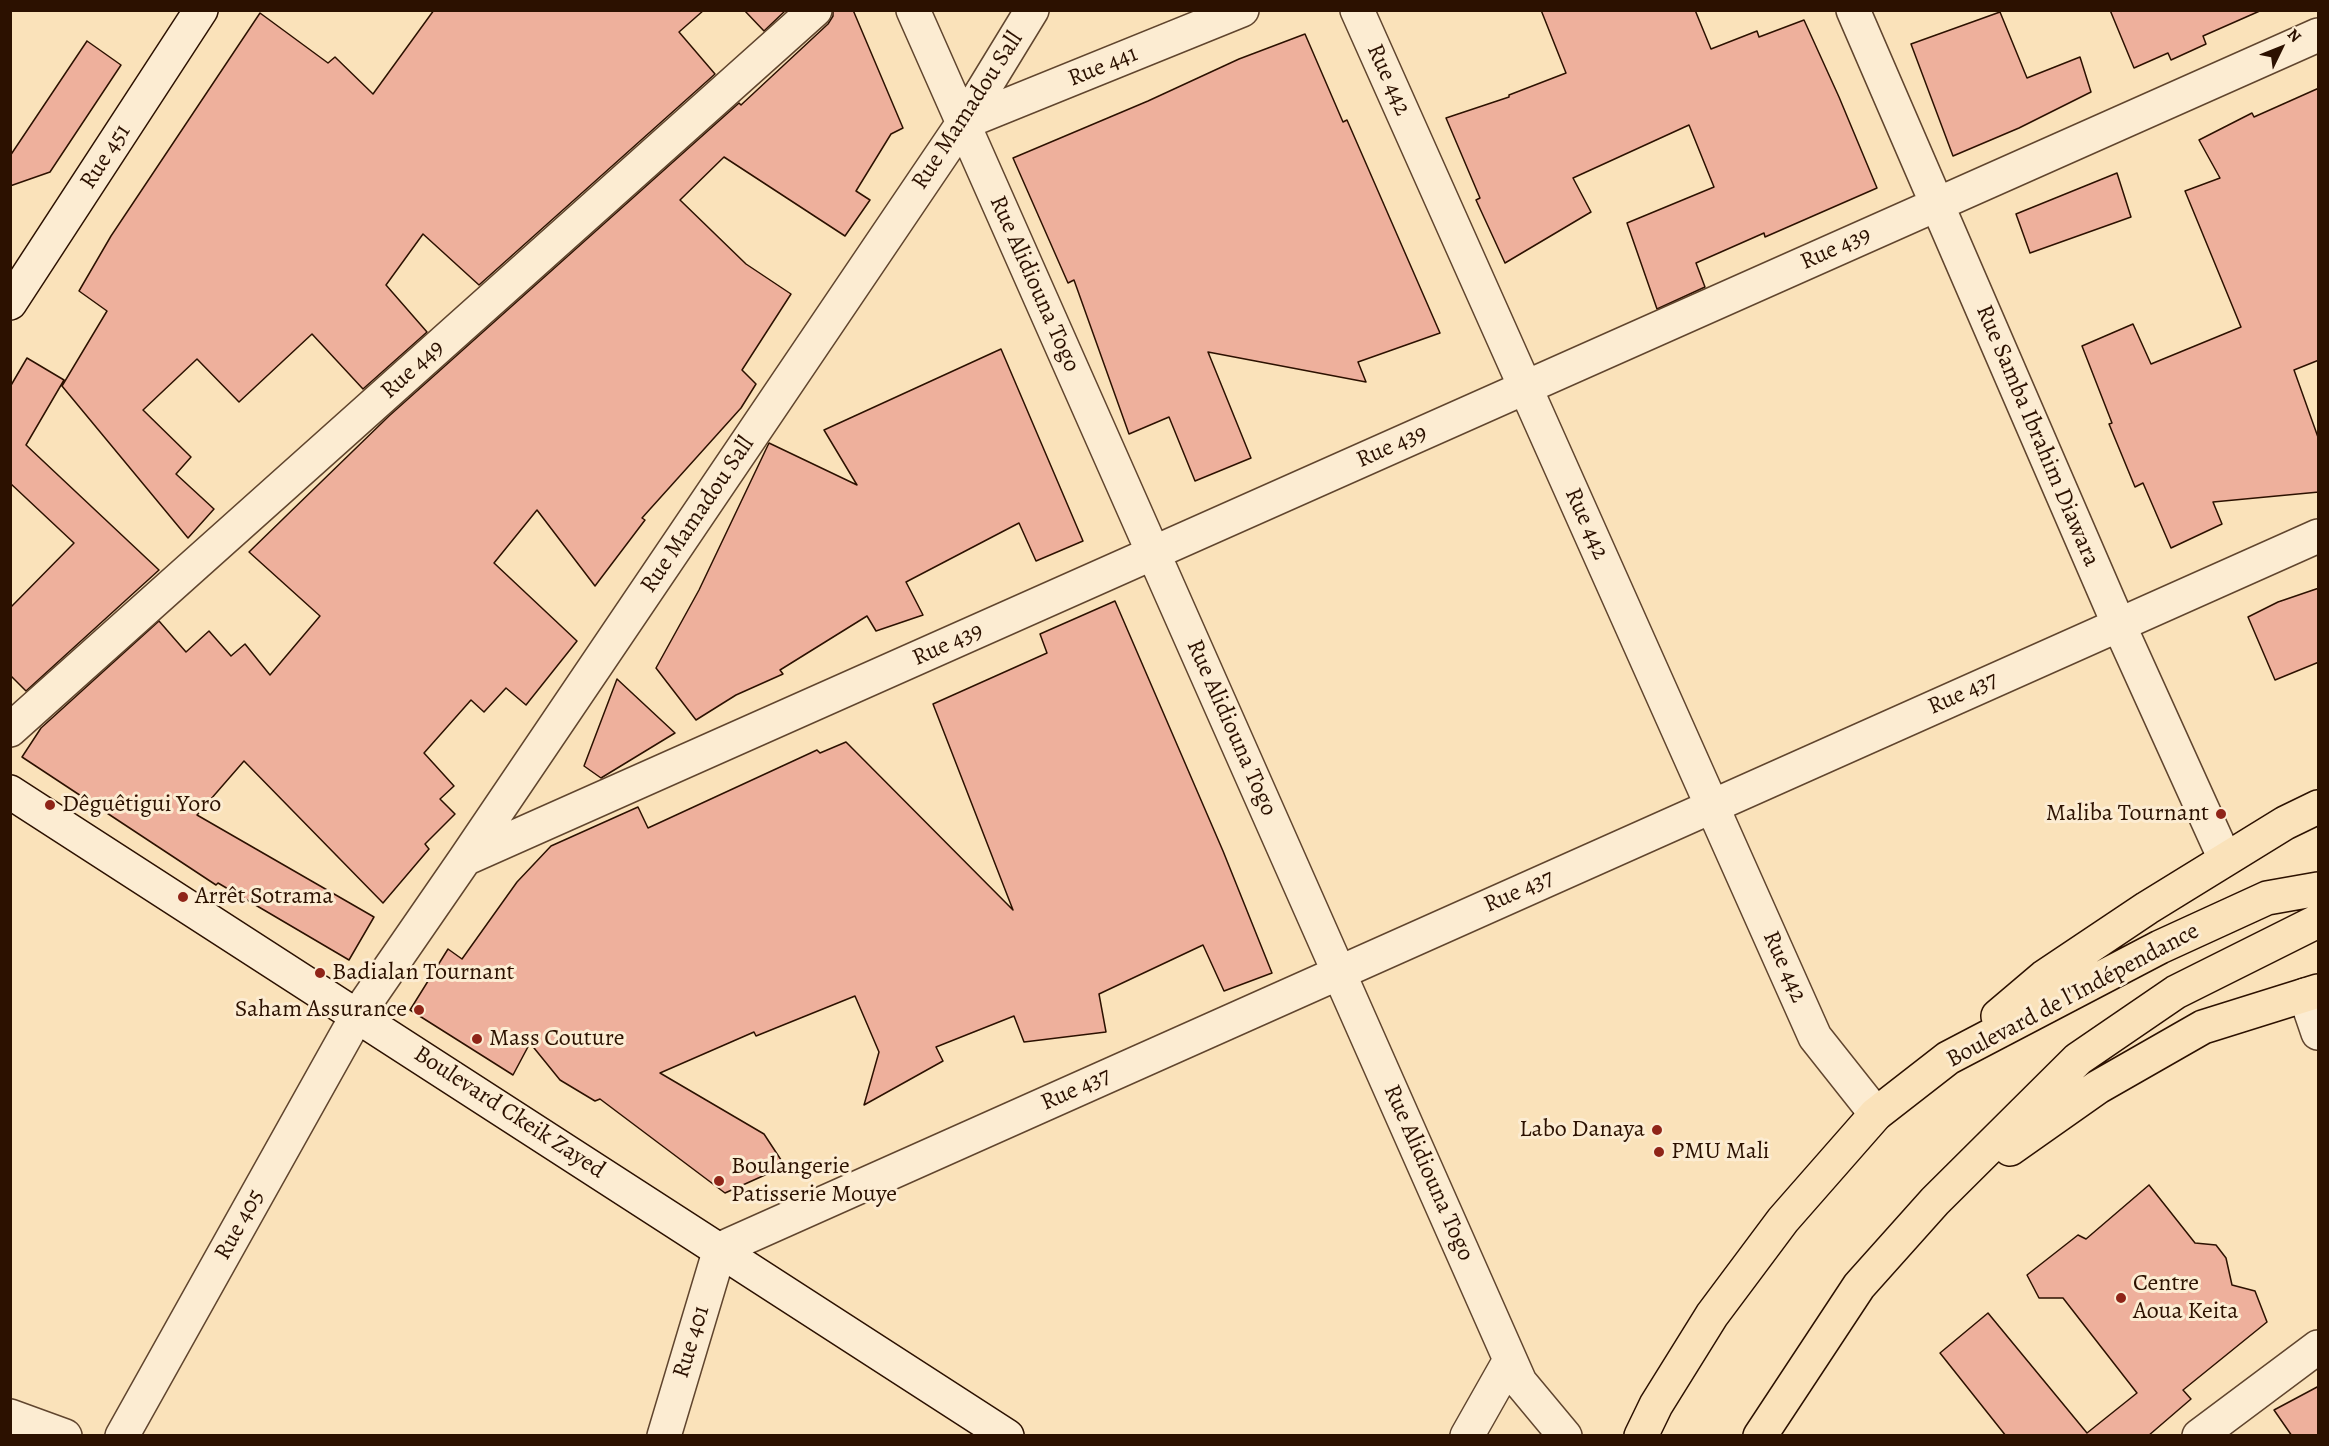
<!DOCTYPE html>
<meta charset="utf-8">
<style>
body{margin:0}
#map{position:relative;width:2329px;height:1446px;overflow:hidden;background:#fae2ba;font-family:Alegreya,serif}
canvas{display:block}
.frame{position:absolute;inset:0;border:12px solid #2c1100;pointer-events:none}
.north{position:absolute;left:2251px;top:18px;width:60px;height:60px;-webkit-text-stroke:4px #fcecd2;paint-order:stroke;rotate:47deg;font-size:16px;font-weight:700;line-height:24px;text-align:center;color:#2c1100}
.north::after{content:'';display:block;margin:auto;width:21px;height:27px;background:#2c1100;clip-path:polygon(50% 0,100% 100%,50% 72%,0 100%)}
</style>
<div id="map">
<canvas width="2329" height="1446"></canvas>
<div class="frame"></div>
<div class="north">N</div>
</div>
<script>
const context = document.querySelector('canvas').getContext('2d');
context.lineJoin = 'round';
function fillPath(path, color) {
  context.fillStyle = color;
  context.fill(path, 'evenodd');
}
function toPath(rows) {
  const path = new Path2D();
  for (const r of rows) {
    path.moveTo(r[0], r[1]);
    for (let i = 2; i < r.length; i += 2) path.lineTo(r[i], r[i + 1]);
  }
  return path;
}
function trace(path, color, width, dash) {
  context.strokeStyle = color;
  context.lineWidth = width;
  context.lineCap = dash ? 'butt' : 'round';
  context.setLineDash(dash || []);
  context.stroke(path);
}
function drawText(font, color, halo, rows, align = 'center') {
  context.font = font + ' Alegreya,serif';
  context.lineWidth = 6;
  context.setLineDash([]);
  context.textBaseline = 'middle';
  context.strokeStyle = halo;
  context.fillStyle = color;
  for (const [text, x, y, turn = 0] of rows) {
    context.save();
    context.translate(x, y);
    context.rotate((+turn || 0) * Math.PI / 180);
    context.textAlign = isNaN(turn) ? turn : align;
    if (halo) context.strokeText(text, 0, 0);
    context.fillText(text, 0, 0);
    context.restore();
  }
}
const building = toPath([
 [434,10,704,10,679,32,715,74,479,285,423,234,386,285,427,332,363,389,312,334,239,402,197,359,143,410,191,457,176,474,214,509,188,538,62,386,107,311,79,291,111,236,260,13,328,63,335,57,373,94,434,10],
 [744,10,786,10,764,31,744,10],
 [833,10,853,10,903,128,891,134,856,191,870,200,845,236,724,157,680,200,746,264,791,294,742,370,756,384,741,408,642,518,645,520,595,586,537,510,494,563,577,641,526,705,506,688,484,712,471,700,424,753,454,786,440,799,455,814,425,844,429,849,383,903,244,761,197,815,374,917,349,960,218,883,216,885,22,757,41,728,159,621,186,652,209,631,231,656,245,644,270,675,320,616,249,552,389,416,739,103,741,105,828,24,833,16,833,10],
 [1541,10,1695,10,1711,49,1757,31,1759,37,1804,20,1839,97,1877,188,1765,237,1764,233,1696,263,1705,287,1657,309,1627,223,1714,187,1689,125,1573,178,1591,212,1505,263,1476,200,1480,198,1446,118,1509,97,1509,95,1566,73,1541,10],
 [2110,10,2262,10,2203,36,2206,44,2171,60,2168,53,2134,68,2110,10],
 [2000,12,2027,78,2080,57,2091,92,2019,128,1953,156,1911,44,2000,12],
 [1305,34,1343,122,1347,120,1440,333,1358,362,1366,382,1208,352,1251,458,1195,481,1169,417,1129,434,1074,280,1068,283,1013,158,1148,101,1239,59,1305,34],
 [87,41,121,65,50,172,10,186,10,156,87,41],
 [2319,88,2319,360,2294,370,2319,440,2319,492,2213,502,2222,524,2171,548,2143,483,2135,487,2109,424,2112,423,2082,346,2133,324,2151,364,2241,327,2185,191,2220,178,2199,140,2252,113,2254,117,2319,88],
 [2117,173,2131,217,2030,253,2016,214,2117,173],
 [1001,349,1083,541,1036,561,1019,523,906,582,923,615,876,631,867,616,780,670,783,674,736,695,696,720,656,668,699,590,769,443,857,485,824,430,1001,349],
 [27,358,64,380,26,445,159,570,26,691,10,675,10,608,74,543,10,483,10,387,27,358],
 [2319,588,2319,662,2275,680,2248,617,2278,602,2319,588],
 [1115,601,1223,851,1272,973,1224,991,1203,945,1099,994,1106,1032,1024,1042,1014,1016,936,1047,943,1061,864,1105,879,1052,855,996,756,1036,754,1032,660,1073,764,1134,785,1166,725,1193,600,1099,595,1101,560,1080,530,1043,513,1075,410,1010,448,949,462,959,517,882,551,846,638,807,648,828,817,750,820,753,846,742,1013,910,933,704,1047,653,1040,634,1115,601],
 [617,679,675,733,601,778,584,766,617,679],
 [2149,1185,2195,1243,2216,1245,2226,1258,2232,1285,2255,1291,2267,1322,2183,1390,2191,1399,2148,1436,2006,1436,1940,1353,1988,1313,2087,1433,2137,1393,2063,1298,2039,1298,2027,1275,2078,1235,2086,1239,2149,1185],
 [2319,1386,2319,1436,2292,1436,2274,1410,2319,1386]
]);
const street = toPath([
 [913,10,1520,1382,1565,1436],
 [1357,10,1815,1037,1876,1114],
 [1853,10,2119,625,2225,859],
 [963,123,1242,10],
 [10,730,815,10],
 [465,859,2318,35],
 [2305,995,2318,1033],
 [10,1416,65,1436],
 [122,1436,358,1014,465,859,963,123,1032,10],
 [664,1436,720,1249,2318,536],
 [1467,1436,1510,1360],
 [2199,1436,2318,1347]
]);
const secondary = toPath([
 [10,303,201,10],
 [10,792,1007,1436]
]);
const highway = toPath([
 [1998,1016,2044,977,2147,908,2285,823,2318,807],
 [2010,1149,2098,1087,2203,1027,2318,991],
 [1641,1436,1656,1405,1712,1315,1783,1220,1876,1114,1948,1058,2160,947,2267,898,2318,889],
 [1760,1436,1859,1286,1935,1201,2078,1059,2176,992,2318,921]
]);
const markers = [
 [50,805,6,"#8f2418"],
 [2221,814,6,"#8f2418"],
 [183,897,6,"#8f2418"],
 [320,973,6,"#8f2418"],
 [419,1010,6,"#8f2418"],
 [477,1039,6,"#8f2418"],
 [1657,1130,6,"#8f2418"],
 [1659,1152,6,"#8f2418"],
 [719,1181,6,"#8f2418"],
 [2121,1298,6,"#8f2418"]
];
const streetNames = [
 ["Rue 441",1103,67,-22],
 ["Rue 442",1388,80,66],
 ["Rue Mamadou Sall",968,111,-57],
 ["Rue 451",106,157,-57],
 ["Rue 439",1836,249,-24],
 ["Rue Alidiouna Togo",1034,284,66],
 ["Rue 449",413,370,-42],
 ["Rue Samba Ibrahim Diawara",2037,436,67],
 ["Rue 439",1392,447,-24],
 ["Rue Mamadou Sall",698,515,-56],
 ["Rue 442",1586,524,66],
 ["Rue 439",948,645,-24],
 ["Rue 437",1963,694,-24],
 ["Rue Alidiouna Togo",1231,728,66],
 ["Rue 437",1519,892,-24],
 ["Rue 442",1784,967,66],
 ["Boulevard de l'Indépendance",2073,996,-28],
 ["Rue 437",1076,1090,-24],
 ["Boulevard Ckeik Zayed",509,1113,33],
 ["Rue Alidiouna Togo",1428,1173,66],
 ["Rue 405",240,1225,-61],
 ["Rue 401",692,1342,-73]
];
const poiNames = [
 ["Dêguêtigui Yoro",62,805],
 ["Maliba Tournant",2209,814,"right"],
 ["Arrêt Sotrama",195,897],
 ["Badialan Tournant",332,973],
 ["Saham Assurance",407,1010,"right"],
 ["Mass Couture",489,1039],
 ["Labo Danaya",1645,1130,"right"],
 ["PMU Mali",1671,1152],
 ["Boulangerie",731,1167],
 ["Patisserie Mouye",731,1195],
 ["Centre",2133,1284],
 ["Aoua Keita",2133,1312]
];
fillPath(building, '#eeb09c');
trace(building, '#2c1100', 1.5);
trace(street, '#60452e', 36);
trace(secondary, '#2c1100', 36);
trace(highway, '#2c1100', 36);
trace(street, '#fcecd2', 33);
trace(secondary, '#fcecd2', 33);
trace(highway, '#fae2ba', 33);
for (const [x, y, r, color] of markers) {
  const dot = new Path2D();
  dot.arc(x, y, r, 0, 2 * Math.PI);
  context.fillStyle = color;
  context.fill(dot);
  trace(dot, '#fcecd2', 2);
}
drawText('24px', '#2c1100', '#fcecd2', streetNames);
drawText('24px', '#2c1100', '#fcecd2', poiNames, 'left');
</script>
